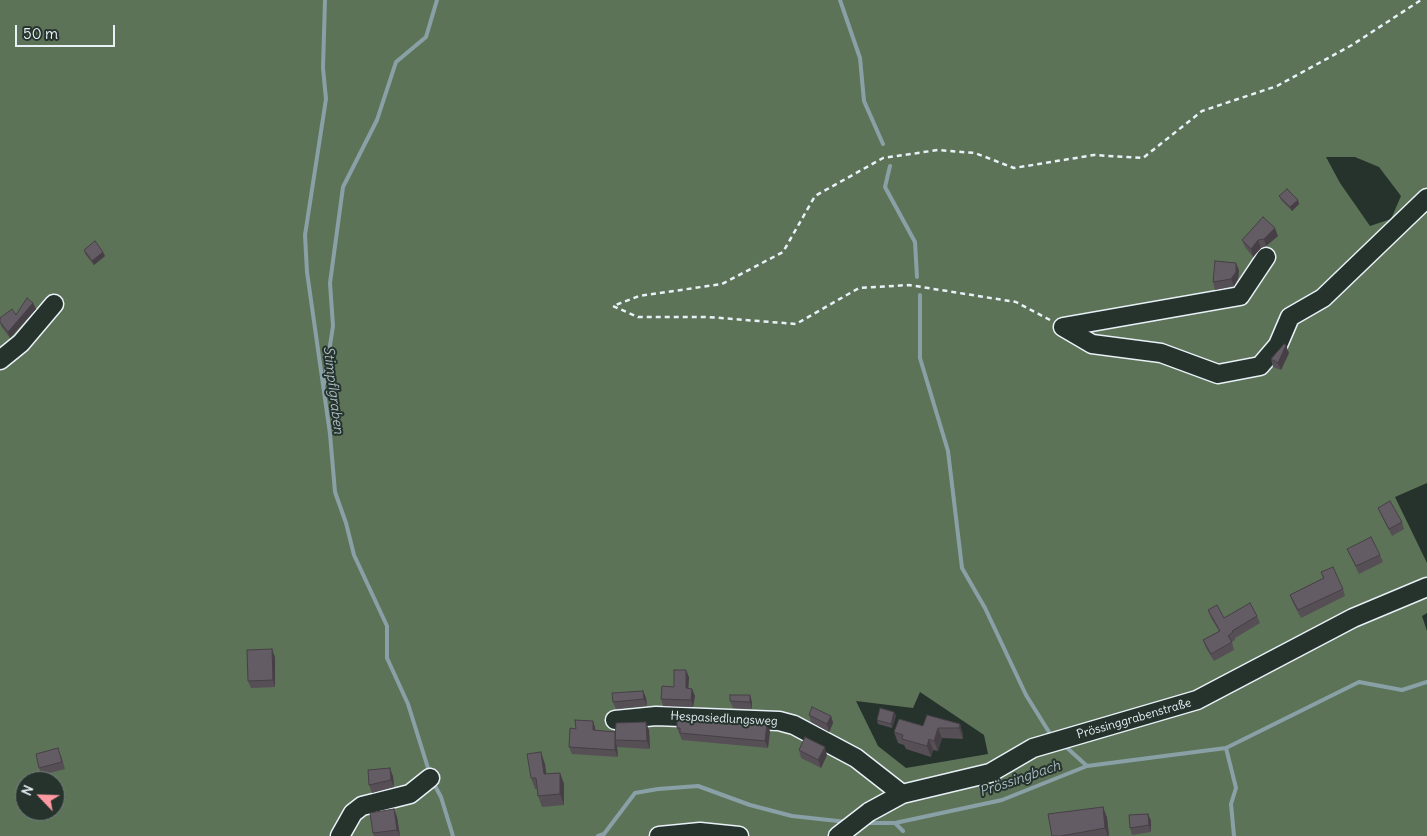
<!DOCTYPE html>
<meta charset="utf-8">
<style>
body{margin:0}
#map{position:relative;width:1427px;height:836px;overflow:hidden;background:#26332d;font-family:Delius,sans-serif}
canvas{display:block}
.north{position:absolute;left:15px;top:771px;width:50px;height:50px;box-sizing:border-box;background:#26332d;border:1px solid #747f7e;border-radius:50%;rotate:294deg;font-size:14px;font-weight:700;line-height:20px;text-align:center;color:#e8f1f8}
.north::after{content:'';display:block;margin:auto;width:18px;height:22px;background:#ff9aa2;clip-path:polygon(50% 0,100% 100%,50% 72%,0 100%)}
.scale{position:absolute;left:15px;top:25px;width:100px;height:22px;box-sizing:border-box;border:2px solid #e8f1f8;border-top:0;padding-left:6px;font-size:15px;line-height:18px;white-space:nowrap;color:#e8f1f8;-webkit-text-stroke:4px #26332d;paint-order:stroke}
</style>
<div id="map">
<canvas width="1427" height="836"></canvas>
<div class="north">N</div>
<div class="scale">50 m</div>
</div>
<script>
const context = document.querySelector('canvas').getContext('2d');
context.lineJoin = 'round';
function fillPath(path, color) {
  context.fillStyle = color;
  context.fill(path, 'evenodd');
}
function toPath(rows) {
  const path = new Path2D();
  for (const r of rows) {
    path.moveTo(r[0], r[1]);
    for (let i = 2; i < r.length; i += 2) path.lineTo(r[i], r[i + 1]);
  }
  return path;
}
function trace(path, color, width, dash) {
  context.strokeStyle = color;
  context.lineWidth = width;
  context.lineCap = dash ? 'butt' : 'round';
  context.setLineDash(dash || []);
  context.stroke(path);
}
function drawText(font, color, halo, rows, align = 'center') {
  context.font = font + ' Delius,sans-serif';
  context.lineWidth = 4;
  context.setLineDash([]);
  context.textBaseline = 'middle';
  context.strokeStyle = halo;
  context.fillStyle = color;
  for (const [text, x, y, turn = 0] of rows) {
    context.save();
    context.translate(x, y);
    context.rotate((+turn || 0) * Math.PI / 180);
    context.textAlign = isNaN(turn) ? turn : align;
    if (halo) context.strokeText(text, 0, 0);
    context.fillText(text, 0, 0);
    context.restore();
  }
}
const green = toPath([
 [0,0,1427,0,1427,483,1395,497,1427,563,1427,613,1422,616,1427,631,1427,836,0,836],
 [1326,157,1355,157,1379,167,1401,196,1391,219,1370,226,1340,183],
 [920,692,984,735,988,754,906,768,878,746,856,701,913,708],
 [25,781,55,781,55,811,25,811]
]);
const stream = toPath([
 [325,0,323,68,326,99,305,235,307,272,330,434,335,492,346,523,354,555,387,626,387,658,408,704,428,768],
 [840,0,860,58,864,101,883,144],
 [890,166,885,187,915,242,917,277],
 [920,295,920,358,948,451,962,568,985,608,1026,695,1049,732],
 [324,384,333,326,330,283,343,187,377,120,396,62,426,37,437,0],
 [1065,746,1087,766],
 [1226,748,1236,788,1231,804,1234,836],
 [434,784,441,797,453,836],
 [864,823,895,823,1002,800,1087,766,1226,748,1359,682,1402,690,1427,682],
 [895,823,903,831],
 [598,836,604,834,635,793,658,789,698,786,750,805,792,816,847,822]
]);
const path = toPath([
 [1050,320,1016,302,909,285,859,288,796,324,708,317,638,317,613,306,639,296,722,284,783,252,815,196,883,158,938,150,975,153,1014,168,1094,155,1143,158,1202,111,1277,86,1352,45,1421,0]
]);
const minor = toPath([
 [1266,257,1240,296,1063,327,1092,344,1161,353,1218,374,1260,366,1278,345,1290,317,1323,298,1427,198],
 [0,360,21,343,54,304],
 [615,720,656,716,779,721,794,725,856,758,902,794],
 [340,836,353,813,362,806,410,794,430,778],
 [659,836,700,832,739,836],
 [838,836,869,812,902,794,990,773,1033,748,1197,700,1353,618,1427,587]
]);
const wall = toPath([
 [1279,196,1298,200,1299,204,1292,211,1281,200],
 [1278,236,1266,246,1261,248,1253,257,1245,247,1242,240],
 [84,250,105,256,94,265,85,254],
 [1239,270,1238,279,1234,286,1215,290,1213,282],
 [33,303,36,309,10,338,1,326,0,318,16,315],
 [1289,353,1281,370,1273,367,1271,359],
 [1378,508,1402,522,1404,529,1392,536,1381,515],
 [1347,549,1380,555,1383,562,1359,574],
 [1321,572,1343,589,1345,596,1301,618,1293,603,1290,595,1323,578],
 [1208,610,1224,618,1257,616,1260,623,1235,638,1235,640,1232,642,1234,650,1214,661,1206,648,1203,640,1219,631,1211,618],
 [275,657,275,687,251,688,248,681],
 [689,677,688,688,692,689,695,696,693,707,663,706,661,699,674,687],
 [643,691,646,698,647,706,616,709,613,702],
 [730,701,752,702,752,709,733,708],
 [894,712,896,716,892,728,878,724,877,720],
 [809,715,831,716,833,723,829,732,811,722],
 [960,724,963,735,963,739,942,738,938,751,933,750,931,757,906,749,904,745,898,743,894,732,923,726],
 [595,727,595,730,615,732,649,730,650,749,617,747,618,757,572,754,569,747,576,729],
 [677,728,770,731,768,748,682,740],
 [799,750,827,755,821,768,801,758],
 [61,755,65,769,42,775,39,768],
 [545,764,546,774,560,773,564,784,564,805,542,807,538,796,537,789,535,789,531,778],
 [393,776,394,787,372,793,369,785],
 [1103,807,1107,818,1109,836,1052,836],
 [394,809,397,817,400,836,374,836,373,833],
 [1148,814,1151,821,1151,832,1132,835,1130,828]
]);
const shadedWall = toPath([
 [1298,200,1299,204,1292,211,1290,207],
 [1275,228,1278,236,1266,246,1264,239],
 [1258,240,1261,248,1253,257,1251,249],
 [103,252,105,256,94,265,92,261],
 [1236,263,1239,270,1238,279,1234,286,1231,279],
 [33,303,36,309,10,338,8,332],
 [1286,345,1289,353,1281,370,1278,363],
 [272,649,275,657,275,687,273,680],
 [686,670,689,677,688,695,686,688],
 [692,689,695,696,693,707,691,700],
 [643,691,646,698,647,706,644,699],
 [750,695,752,702,752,709,750,702],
 [894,712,896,716,892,728,891,724],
 [831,716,833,723,829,732,827,724],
 [593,721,595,727,596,737,593,730],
 [646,722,649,730,650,749,647,741],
 [767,724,770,731,768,748,765,741],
 [960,724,963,735,963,739,959,728],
 [938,728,942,738,938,751,934,741],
 [929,739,933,750,931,757,927,746],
 [615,740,617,747,618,757,615,750],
 [825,747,827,755,821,768,818,760],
 [541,752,545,764,548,785,544,774],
 [390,768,393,776,394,787,391,780],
 [560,773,564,784,564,805,560,794],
 [1103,807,1107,818,1109,836,1108,836,1105,828],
 [394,809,397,817,400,836,397,830],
 [1148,814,1151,821,1151,832,1149,825]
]);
const building = toPath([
 [1287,189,1298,200,1290,207,1279,196,1287,189],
 [1263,217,1275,228,1264,239,1258,240,1251,249,1242,240,1263,217],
 [95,241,103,252,92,261,84,250,95,241],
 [1215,261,1236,263,1236,272,1231,279,1213,282,1215,261],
 [27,298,33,303,8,332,0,322,0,318,12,309,16,315,27,298],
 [1284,344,1286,345,1278,363,1271,359,1284,344],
 [1390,501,1402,522,1389,529,1378,508,1390,501],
 [1371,537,1380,555,1356,566,1347,549,1371,537],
 [1333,567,1343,589,1298,610,1290,595,1324,578,1321,572,1333,567],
 [1250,603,1257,616,1232,631,1233,632,1228,636,1232,642,1211,654,1203,640,1220,631,1208,610,1217,605,1224,618,1250,603],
 [272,649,273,680,248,681,247,650,272,649],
 [674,670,686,670,686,688,692,689,691,700,661,699,662,686,674,687,674,670],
 [643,691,644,699,613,702,612,693,643,691],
 [730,695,750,695,750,702,730,701,730,695],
 [812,707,831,716,827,724,809,715,812,707],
 [880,708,894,712,891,724,877,720,880,708],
 [927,715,960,724,959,728,938,728,934,741,929,739,927,746,902,739,903,735,894,732,899,719,923,726,927,715],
 [575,720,593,721,593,730,615,732,615,750,569,747,570,728,576,729,575,720],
 [677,720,767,724,765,741,680,733,680,728,677,728,677,720],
 [646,722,647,741,615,740,616,723,646,722],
 [805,737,825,747,818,760,799,750,805,737],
 [58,748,62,762,39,768,36,754,58,748],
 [541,752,544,774,560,773,560,794,538,796,536,778,531,778,527,754,541,752],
 [390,768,391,780,369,785,368,770,390,768],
 [1103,807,1105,828,1061,836,1052,836,1048,814,1103,807],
 [394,809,397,830,373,833,370,813,394,809],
 [1148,814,1149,825,1130,828,1129,815,1148,814]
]);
const streetNames = [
 ["Hespasiedlungsweg",724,719,3],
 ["Prössinggrabenstraße",1134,719,-16]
];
const waterNames = [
 ["Stimpflgraben",333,390,83],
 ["Prössingbach",1020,779,-19]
];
fillPath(green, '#5d7358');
trace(stream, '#89a1a6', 4);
trace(minor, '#e8f1f8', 21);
trace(path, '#e8f1f8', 2.5, [5, 4]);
trace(minor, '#26332d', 18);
fillPath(wall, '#564f56');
fillPath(shadedWall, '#464046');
fillPath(building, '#645c64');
trace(building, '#464046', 1);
drawText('12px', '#e8f1f8', '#26332d', streetNames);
drawText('italic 14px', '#a8bcc2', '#26332d', waterNames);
</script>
